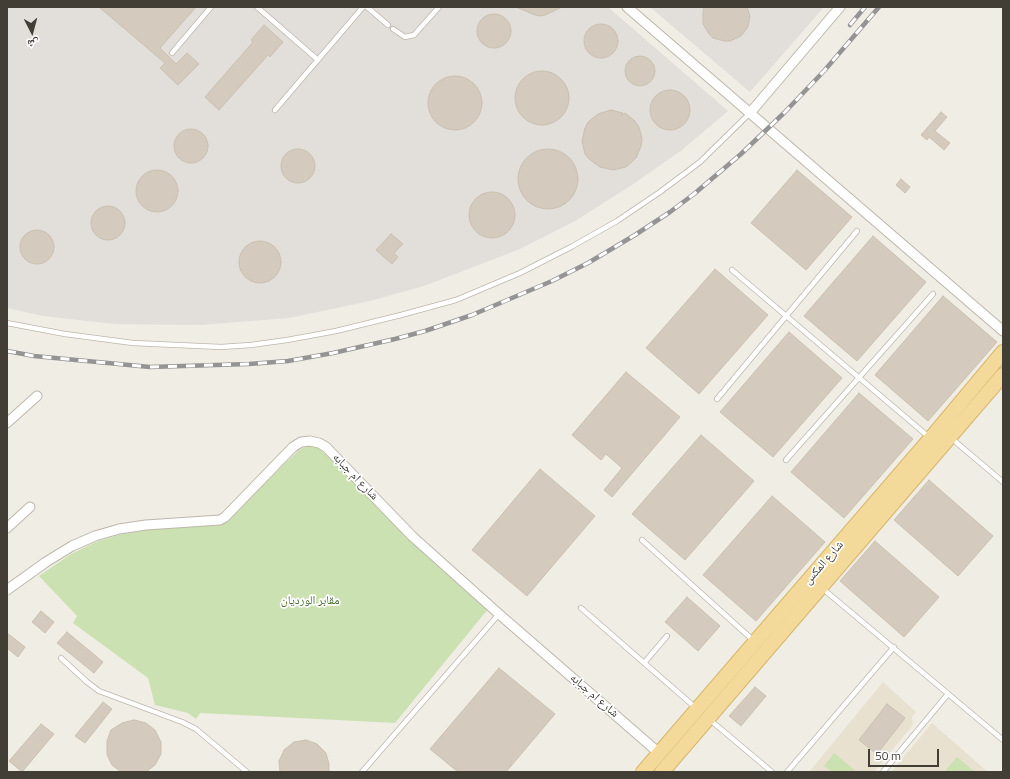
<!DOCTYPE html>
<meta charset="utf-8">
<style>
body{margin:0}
#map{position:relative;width:1010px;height:779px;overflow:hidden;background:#f0ede5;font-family:"Titillium Web","Noto Naskh Arabic",sans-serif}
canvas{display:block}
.frame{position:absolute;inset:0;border:8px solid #423d35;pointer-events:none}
.north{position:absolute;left:12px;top:12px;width:40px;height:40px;-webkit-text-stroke:3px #fff;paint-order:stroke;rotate:174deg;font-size:11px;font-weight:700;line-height:16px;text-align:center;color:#423d35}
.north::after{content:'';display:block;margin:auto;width:14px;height:18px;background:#423d35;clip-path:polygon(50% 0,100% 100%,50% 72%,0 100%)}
.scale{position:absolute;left:868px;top:749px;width:71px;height:18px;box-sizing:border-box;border:2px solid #423d35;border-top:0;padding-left:5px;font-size:12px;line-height:14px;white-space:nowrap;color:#423d35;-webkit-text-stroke:3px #fff;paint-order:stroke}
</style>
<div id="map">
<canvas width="1010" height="779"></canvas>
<div class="frame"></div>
<div class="north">ش</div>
<div class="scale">50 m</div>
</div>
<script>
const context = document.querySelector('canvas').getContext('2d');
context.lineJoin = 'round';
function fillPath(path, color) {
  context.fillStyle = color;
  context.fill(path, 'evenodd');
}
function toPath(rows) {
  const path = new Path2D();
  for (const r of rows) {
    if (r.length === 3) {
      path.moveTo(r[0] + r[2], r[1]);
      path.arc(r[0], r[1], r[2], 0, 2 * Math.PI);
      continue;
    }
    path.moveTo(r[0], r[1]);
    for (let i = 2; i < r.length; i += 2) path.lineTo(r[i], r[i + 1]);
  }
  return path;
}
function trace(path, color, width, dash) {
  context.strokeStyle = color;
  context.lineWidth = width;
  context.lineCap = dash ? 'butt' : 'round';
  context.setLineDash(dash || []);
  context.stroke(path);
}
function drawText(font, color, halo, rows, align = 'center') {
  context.font = font + ' "Titillium Web","Noto Naskh Arabic",sans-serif';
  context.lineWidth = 3.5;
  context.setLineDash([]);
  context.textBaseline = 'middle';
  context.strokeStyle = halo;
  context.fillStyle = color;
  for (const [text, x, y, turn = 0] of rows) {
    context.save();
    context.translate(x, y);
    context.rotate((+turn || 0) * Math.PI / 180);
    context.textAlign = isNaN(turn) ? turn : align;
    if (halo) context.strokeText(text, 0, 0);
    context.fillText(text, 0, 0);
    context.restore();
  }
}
const industrial = toPath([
 [7,7,608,7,728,111,682,150,632,185,575,221,520,249,424,286,370,301,289,318,201,325,115,324,43,316,7,308],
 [650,7,824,7,750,92]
]);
const education = toPath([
 [883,682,916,712,912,717,913,725,874,772,809,772],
 [932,723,988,772,891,772]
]);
const green = toPath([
 [309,445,317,447,323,452,488,609,395,723,200,713,196,719,188,713,155,705,148,678,73,623,77,616,39,576,71,554,96,542,122,534,160,528,221,525,299,450],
 [834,753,857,772,832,772,824,766],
 [957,757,975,772,944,772]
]);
const building = toPath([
 [99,7,196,7,160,48,176,64,187,53,199,64,178,85,160,68,165,63,99,7],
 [516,7,562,7,545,15,540,16,535,15,516,7],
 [704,7,747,7,750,16,748,27,741,36,730,41,724,41,713,38,709,34,703,24,703,13,704,7],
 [494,31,17],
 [601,41,17],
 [264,25,283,42,270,57,268,55,219,110,205,97,253,42,251,40,264,25],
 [640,71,15],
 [542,98,27],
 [455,103,27],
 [670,110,20],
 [611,110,623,113,621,116,625,113,635,121,639,127,642,139,641,146,636,158,626,167,613,170,600,167,589,159,585,154,582,141,585,128,588,122,598,114,611,110],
 [941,112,947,117,935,131,950,143,944,150,929,137,927,140,921,135,941,112],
 [191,146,17],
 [548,179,30],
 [298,166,17],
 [157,191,21],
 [797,170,852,217,806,270,751,223,797,170],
 [901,179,910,187,905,193,896,185,901,179],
 [492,215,23],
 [108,223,17],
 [37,247,17],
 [391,234,403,244,394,253,398,257,392,264,376,250,391,234],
 [873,236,926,282,857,361,804,316,873,236],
 [260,262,21],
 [715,269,768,315,699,394,646,348,715,269],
 [943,296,997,342,928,421,875,375,943,296],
 [789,332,842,378,773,457,720,412,789,332],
 [626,372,680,417,612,497,604,490,622,468,606,454,601,460,572,435,626,372],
 [859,393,913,439,844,518,791,472,859,393],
 [701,435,754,481,685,560,632,514,701,435],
 [540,469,595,516,527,596,472,550,540,469],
 [929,480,993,536,958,576,894,520,929,480],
 [772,496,825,542,756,621,703,575,772,496],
 [875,541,939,597,904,637,840,581,875,541],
 [687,597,720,626,698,651,665,622,687,597],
 [41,611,54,622,45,633,32,622,41,611],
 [67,632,103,662,94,673,57,643,67,632],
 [7,633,25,647,18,657,7,648,7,633],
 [499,668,555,714,506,772,458,772,430,749,499,668],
 [755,687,766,696,741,726,729,716,755,687],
 [103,702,112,709,85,743,75,736,103,702],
 [887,704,905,718,877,754,859,740,887,704],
 [134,720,146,723,155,730,161,742,161,754,155,765,146,772,121,772,112,765,109,759,107,754,107,741,111,730,122,723,134,720],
 [41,724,54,734,22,772,9,761,41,724],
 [306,740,317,744,326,753,329,764,329,772,280,772,279,761,284,750,294,742,306,740]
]);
const service = toPath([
 [257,7,318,60],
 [367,7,388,25],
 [393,29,405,37,414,35,439,7],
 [172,53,211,7],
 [275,110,363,7],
 [732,270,929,437],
 [7,323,65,334,133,343,221,347,251,345,287,340,336,331,401,315,456,300,520,273,571,247,617,221,660,192,700,162,750,113],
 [717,399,857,231],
 [951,438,1003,482],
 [786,460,933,294],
 [642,540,754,641],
 [822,588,1003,740],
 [581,608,696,708],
 [61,658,87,682,99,691,182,722,196,729,247,772],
 [644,663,667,636],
 [709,719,772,772],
 [362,772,499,614],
 [787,772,894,647],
 [883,772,948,694]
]);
const minor = toPath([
 [627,7,1003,331],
 [750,113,840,7],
 [7,423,37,396],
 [7,528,30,507],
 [7,590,46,562,72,546,95,536,119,529,146,525,220,520,225,517,293,447,301,442,310,441,319,443,326,447,412,536,499,614,659,753]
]);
const primary = toPath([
 [643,772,931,438,1003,352],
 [662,772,1003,375]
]);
const rail = toPath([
 [850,25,865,7],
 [7,351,34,356,150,367,249,364,288,361,333,353,395,339,425,331,472,315,552,281,588,263,635,235,670,212,694,194,741,154,785,112,824,71,879,7]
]);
const streetNames = [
 ["شارع ام جبابه",355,477,46],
 ["شارع المكس",824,563,-49],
 ["شارع ام جبابه",594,696,41]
];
const parkNames = [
 ["مقابر الورديان",310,601]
];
fillPath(industrial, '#e2deda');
fillPath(education, '#e8e1d0');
fillPath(green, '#cce1b1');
fillPath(building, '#d4cbbe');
trace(building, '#cbc0af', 1);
trace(service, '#beb7ab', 6);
trace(minor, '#beb7ab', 11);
trace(primary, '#d7b66c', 16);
trace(service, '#fff', 4.5);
trace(minor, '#fff', 9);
trace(primary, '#f4da9a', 14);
trace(rail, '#949494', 4.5);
trace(rail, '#fff', 3, [9]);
drawText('12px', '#423d35', '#fff', streetNames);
drawText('12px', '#476d2f', '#fff', parkNames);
</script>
